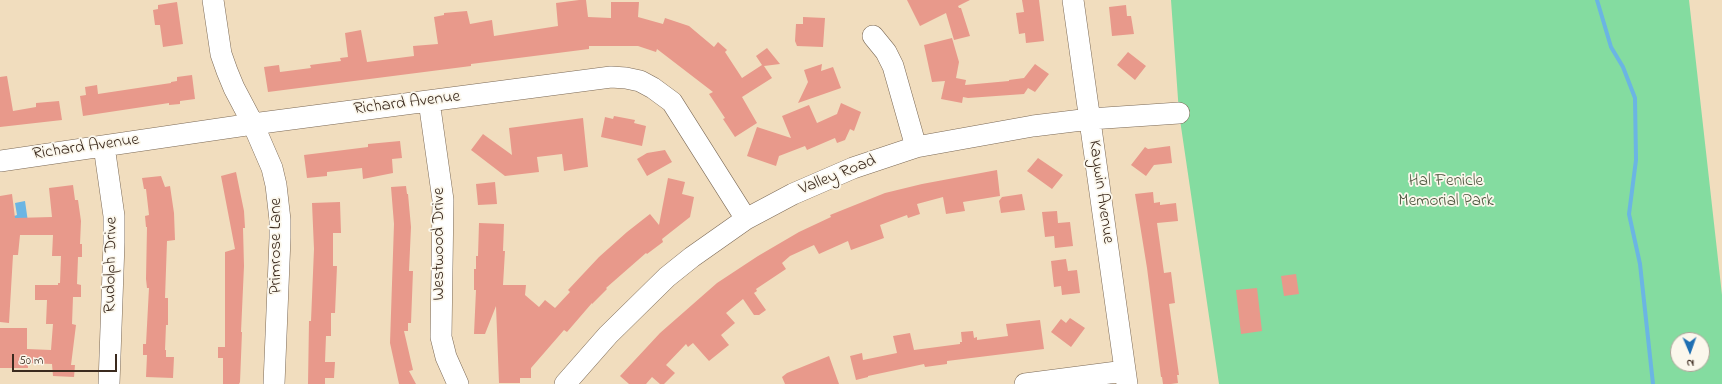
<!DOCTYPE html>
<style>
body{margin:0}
#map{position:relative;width:1722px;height:384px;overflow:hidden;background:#f1ddbe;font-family:"Indie Flower",sans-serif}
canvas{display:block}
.north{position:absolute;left:1670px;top:332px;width:40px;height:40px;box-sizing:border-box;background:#fbf7ec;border:1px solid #aea59a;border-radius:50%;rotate:178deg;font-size:11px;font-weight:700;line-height:16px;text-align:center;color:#3b2a1e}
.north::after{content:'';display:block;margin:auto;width:14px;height:18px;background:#1f6fb2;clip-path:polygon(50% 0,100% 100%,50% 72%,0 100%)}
.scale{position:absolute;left:12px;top:354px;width:105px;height:18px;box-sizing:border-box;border:2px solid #3b2a1e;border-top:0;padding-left:5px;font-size:12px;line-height:14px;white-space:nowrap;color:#3b2a1e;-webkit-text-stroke:3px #fbf7ec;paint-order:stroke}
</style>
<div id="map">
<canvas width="1722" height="384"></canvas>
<div class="north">N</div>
<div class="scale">50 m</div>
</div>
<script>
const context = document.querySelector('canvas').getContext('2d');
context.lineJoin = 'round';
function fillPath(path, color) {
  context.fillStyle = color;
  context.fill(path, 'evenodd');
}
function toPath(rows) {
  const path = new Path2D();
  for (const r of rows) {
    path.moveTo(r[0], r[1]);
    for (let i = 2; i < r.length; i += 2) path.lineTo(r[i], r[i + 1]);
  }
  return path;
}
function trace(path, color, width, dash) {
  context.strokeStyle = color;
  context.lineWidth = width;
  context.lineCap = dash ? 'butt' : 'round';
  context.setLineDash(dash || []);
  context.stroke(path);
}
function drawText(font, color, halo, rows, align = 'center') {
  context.font = font + ' "Indie Flower",sans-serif';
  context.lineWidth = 3.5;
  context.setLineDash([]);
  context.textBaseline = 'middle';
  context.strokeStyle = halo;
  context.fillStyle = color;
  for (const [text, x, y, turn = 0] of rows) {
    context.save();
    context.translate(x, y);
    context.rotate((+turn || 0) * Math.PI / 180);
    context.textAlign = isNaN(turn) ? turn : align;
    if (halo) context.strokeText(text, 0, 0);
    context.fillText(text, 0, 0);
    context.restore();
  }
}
const green = toPath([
 [1171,0,1689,0,1722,295,1722,384,1219,384,1179,113],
 [1678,340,1702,340,1702,364,1678,364]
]);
const water = toPath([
 [25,201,28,222,15,224,14,216,17,215,15,203]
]);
const stream = toPath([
 [1597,0,1611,47,1623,67,1635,98,1636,160,1629,214,1640,264,1653,384]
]);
const building = toPath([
 [579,0,586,0,588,17,611,18,611,2,639,2,638,17,663,24,665,18,689,26,714,47,718,42,727,50,725,52,742,78,762,65,756,56,767,48,780,64,764,66,772,78,742,97,757,123,735,137,723,119,725,118,709,94,713,92,657,49,656,52,638,46,589,46,589,49,471,64,471,66,268,92,264,67,279,65,280,72,311,68,310,65,341,61,340,58,348,57,345,33,361,30,367,62,414,56,413,46,438,44,434,17,444,15,444,13,467,11,470,24,492,20,494,36,558,26,556,3],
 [907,0,970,0,958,6,959,8,961,8,970,36,954,40,946,13,920,26],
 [1022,0,1039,0,1044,41,1026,43,1025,33,1019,34,1016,13,1024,12],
 [177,2,183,44,163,47,160,25,155,25,153,10,158,9,158,5],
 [1126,5,1127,16,1131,16,1134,34,1112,36,1109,7],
 [803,17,825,18,823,47,797,46,795,41,796,24,803,24],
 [952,38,959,62,956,78,966,80,965,85,1009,81,1009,80,1024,78,1035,64,1049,74,1035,92,1028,88,1024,94,968,98,963,97,962,103,941,99,945,81,932,82,924,45],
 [1128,52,1146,66,1135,80,1117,65],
 [822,64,821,71,833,67,841,88,798,103,808,82,804,70],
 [192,75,195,99,180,101,180,104,169,105,169,103,83,116,80,96,86,95,85,87,97,85,98,94,171,83,171,82,177,81,177,77],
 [7,76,13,111,36,107,36,103,59,101,62,120,0,127,0,77],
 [841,103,861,112,854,131,850,129,845,140,837,143,835,138,807,150,805,146,779,156,776,166,747,156,757,127,791,138,782,116,809,105,817,123,837,114],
 [614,116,635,120,634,123,646,126,642,146,601,137,605,117,613,119],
 [583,118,588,167,587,167,564,171,562,154,537,157,539,172,505,176,471,150,483,134,512,155,509,128],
 [400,141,402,158,392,159,393,173,363,179,362,168,327,172,327,176,307,178,304,155,368,147,368,144],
 [1170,146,1172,163,1154,165,1146,176,1131,165,1145,147,1148,149],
 [665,150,672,162,647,176,637,159,647,153],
 [1038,158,1063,175,1052,189,1027,171],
 [997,170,1000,196,963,202,965,211,946,214,943,197,917,204,920,214,908,218,907,215,880,225,884,238,851,250,848,241,819,254,814,245,790,256,782,263,786,269,756,289,757,291,754,293,766,310,759,315,754,315,743,299,726,313,735,323,721,335,729,345,709,361,693,343,688,347,686,344,666,365,675,373,664,384,660,384,652,377,646,384,629,384,620,376,660,333,717,283,758,256,799,232,831,217,830,215,885,193,922,184],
 [236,172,244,211,245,228,243,228,244,266,241,332,242,332,240,382,239,384,223,384,223,358,218,358,218,347,225,347,225,252,235,249,221,176],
 [161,176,165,187,170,186,174,213,175,240,167,241,165,298,168,298,168,325,166,325,165,350,166,350,166,357,174,357,173,378,146,377,147,355,143,355,143,344,146,344,149,288,147,288,146,279,147,227,146,227,145,216,149,215,146,189,144,189,142,178],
 [668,178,685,182,682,194,694,197,690,217,662,239,663,242,647,254,646,253,606,288,607,289,592,304,592,303,567,332,564,330,531,368,531,378,520,378,520,383,499,383,496,306,485,334,474,334,476,290,474,290,474,269,476,269,476,256,478,256,479,223,504,224,503,251,505,251,503,285,526,285,525,295,539,307,545,300,555,308,570,292,568,290,599,257,627,232,650,214,659,225],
 [495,182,497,204,478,205,476,184],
 [73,185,75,200,78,200,81,221,80,244,82,244,82,257,78,257,77,284,81,285,81,297,73,297,72,324,76,325,71,365,75,365,74,377,53,376,52,364,28,363,28,368,0,368,0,328,27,328,27,349,51,350,53,324,46,324,47,300,35,300,35,285,58,285,58,283,60,283,61,256,52,256,53,235,20,235,18,255,13,255,9,323,0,322,0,196,12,194,15,218,52,217,49,188],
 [406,186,407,194,408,194,411,227,409,271,413,271,411,323,408,323,408,331,404,331,413,370,409,371,416,384,399,384,390,343,394,224,391,187],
 [1153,192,1154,203,1160,202,1160,205,1176,203,1178,221,1157,223,1164,273,1171,272,1175,303,1169,304,1179,375,1177,375,1178,383,1171,384,1163,384,1162,377,1161,377,1147,268,1135,194],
 [1022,194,1025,210,1001,213,999,201,1002,197],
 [340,202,341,233,333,233,333,266,337,266,335,313,331,313,331,336,326,336,325,362,335,362,334,378,325,378,325,384,308,384,309,321,311,321,314,249,312,203],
 [1057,211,1058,223,1070,222,1073,246,1055,248,1054,236,1045,237,1042,212],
 [1066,259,1068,271,1077,270,1080,293,1062,295,1061,286,1054,287,1051,261],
 [1296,274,1299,294,1284,296,1281,276],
 [1257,288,1262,331,1241,334,1236,290],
 [1070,318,1085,328,1071,347,1051,332,1061,319,1066,323],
 [1040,320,1044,349,947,361,947,364,925,367,924,364,868,376,868,377,856,380,850,356,862,353,863,360,897,353,893,336,910,333,914,350,960,344,960,342,962,342,961,332,973,331,974,338,977,337,977,340,1008,336,1006,324],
 [829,356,839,384,785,384,782,377,787,373]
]);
const minor = toPath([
 [213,0,221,54,227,71,234,88,253,124,272,168,276,185,280,220,280,238,274,384],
 [1073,0,1127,384],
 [873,36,886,52,893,66,916,147],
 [429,101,443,200,441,337,446,357,458,384],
 [104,146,114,216,114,243,109,384],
 [0,161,253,124,611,77,626,78,640,81,653,88,672,102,746,219],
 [565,384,608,335,667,277,692,257,746,219,793,194,853,168,916,147,1033,126,1090,119,1179,113],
 [1025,384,1125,371]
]);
const streetNames = [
 ["Richard Avenue",407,104,-7],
 ["Richard Avenue",86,148,-8],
 ["Valley Road",838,176,-22],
 ["Kaywin Avenue",1100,192,82],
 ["Westwood Drive",440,244,-90],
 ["Primrose Lane",277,246,-90],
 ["Rudolph Drive",112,265,-89]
];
const parkNames = [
 ["Hal Fenicle",1446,182],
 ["Memorial Park",1446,202]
];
fillPath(green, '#84dca0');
fillPath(water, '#6bb5e3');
trace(stream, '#6bb5e3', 4);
fillPath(building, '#e8998b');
trace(minor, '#7b6956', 22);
trace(minor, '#fff', 21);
drawText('17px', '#3b2a1e', '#fbf7ec', streetNames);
drawText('17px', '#4d563e', '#fbf7ec', parkNames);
</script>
